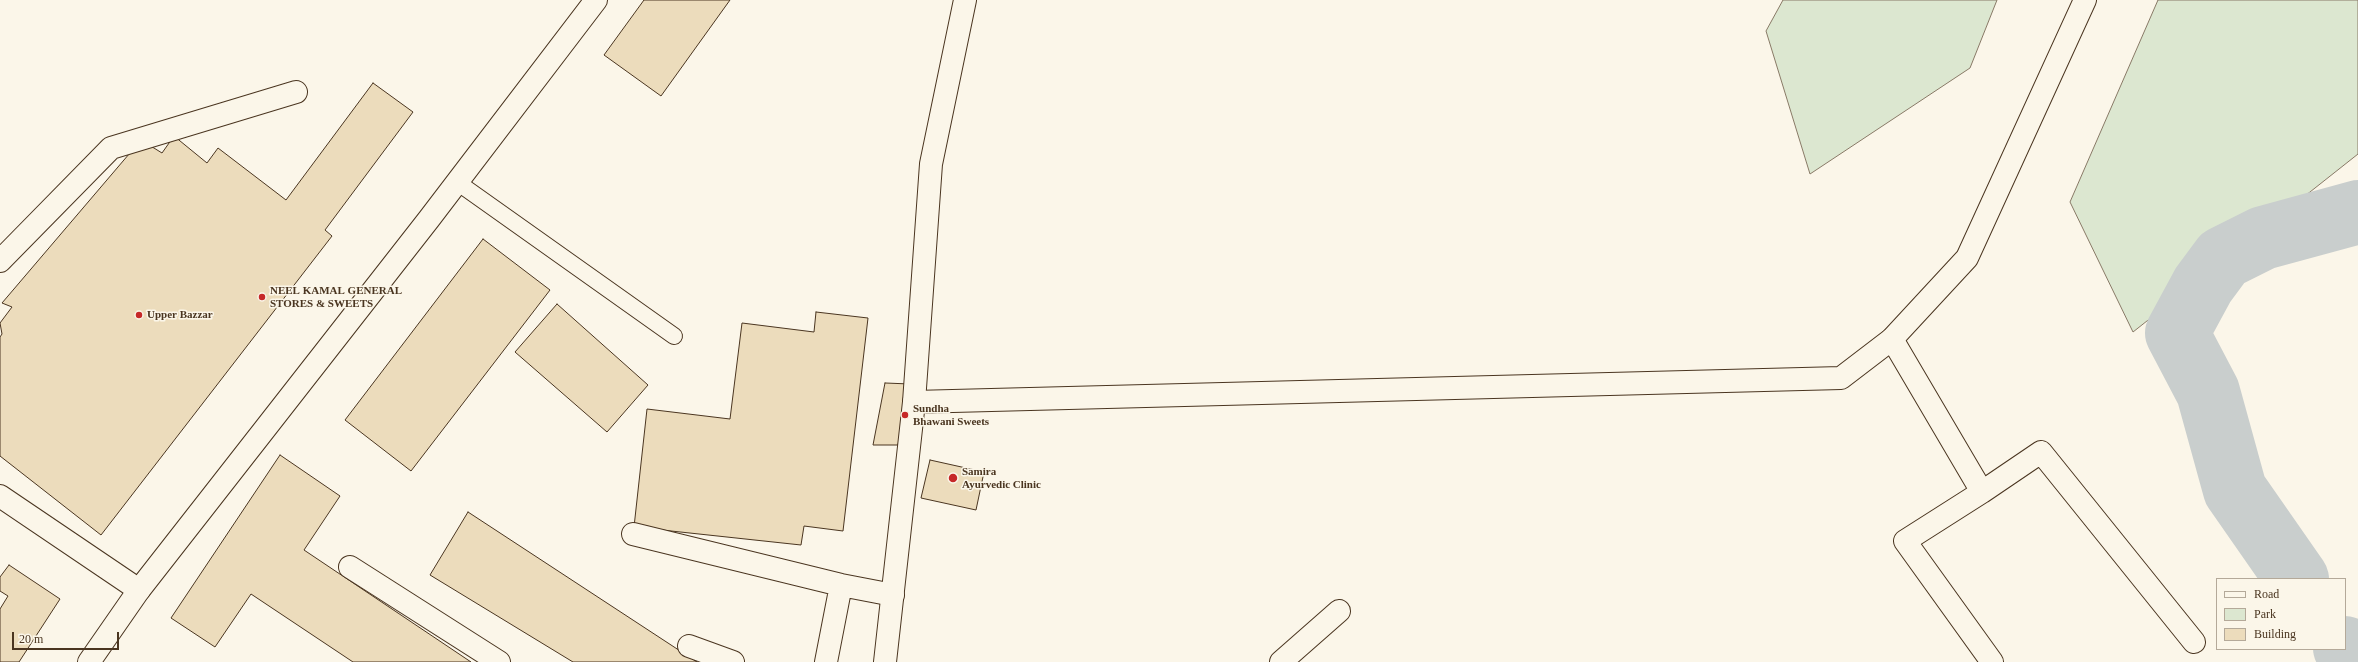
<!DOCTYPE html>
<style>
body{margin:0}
#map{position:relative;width:2358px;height:662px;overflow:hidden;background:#fbf6e9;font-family:Georgia,serif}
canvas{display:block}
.legend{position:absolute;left:2216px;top:578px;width:130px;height:72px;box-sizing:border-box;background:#fbf6e9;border:1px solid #b4a999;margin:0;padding:5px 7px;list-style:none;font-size:12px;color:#4a3520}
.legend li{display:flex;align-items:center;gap:8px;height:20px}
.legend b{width:20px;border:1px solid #b4a999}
.scale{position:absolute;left:12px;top:632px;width:107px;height:18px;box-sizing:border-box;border:2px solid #4a3520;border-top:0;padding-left:5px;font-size:12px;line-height:14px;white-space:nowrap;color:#4a3520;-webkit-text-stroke:3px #fbf6e9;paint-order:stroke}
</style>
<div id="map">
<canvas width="2358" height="662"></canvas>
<ul class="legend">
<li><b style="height:5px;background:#fbf6e9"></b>Road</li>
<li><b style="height:11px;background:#dce7d0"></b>Park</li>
<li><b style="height:11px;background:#ecdcbc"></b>Building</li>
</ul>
<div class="scale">20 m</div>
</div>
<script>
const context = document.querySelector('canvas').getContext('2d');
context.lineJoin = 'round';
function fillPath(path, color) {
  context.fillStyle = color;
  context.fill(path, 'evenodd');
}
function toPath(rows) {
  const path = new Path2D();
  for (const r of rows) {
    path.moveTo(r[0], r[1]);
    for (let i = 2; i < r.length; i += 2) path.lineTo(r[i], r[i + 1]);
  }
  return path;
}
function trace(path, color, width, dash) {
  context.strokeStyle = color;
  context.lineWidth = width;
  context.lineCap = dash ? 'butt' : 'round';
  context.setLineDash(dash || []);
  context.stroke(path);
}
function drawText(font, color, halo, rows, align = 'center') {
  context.font = font + ' Georgia,serif';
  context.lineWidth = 3;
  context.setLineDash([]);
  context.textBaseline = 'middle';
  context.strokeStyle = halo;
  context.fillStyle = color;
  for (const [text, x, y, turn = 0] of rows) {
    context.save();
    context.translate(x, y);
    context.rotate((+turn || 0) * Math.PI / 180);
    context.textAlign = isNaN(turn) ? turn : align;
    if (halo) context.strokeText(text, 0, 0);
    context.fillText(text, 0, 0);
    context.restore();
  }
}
const green = toPath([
 [1783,0,1997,0,1970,68,1810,174,1766,31,1783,0],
 [2158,0,2358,0,2358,154,2133,332,2070,202,2158,0]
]);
const river = toPath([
 [2297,579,2235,490,2208,392,2177,333,2203,285,2223,258,2263,238,2358,212],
 [2345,648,2355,662]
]);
const building = toPath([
 [644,0,730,0,661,96,604,55,644,0],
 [373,83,413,112,325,230,332,236,101,535,0,456,0,337,2,334,0,323,12,307,2,303,141,140,162,153,174,136,207,163,218,148,286,200,373,83],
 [483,239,550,290,411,471,345,420,483,239],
 [557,304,648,385,607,432,515,352,557,304],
 [816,312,868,318,843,531,804,526,801,545,634,527,647,409,730,419,742,323,814,332,816,312],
 [885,383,910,384,898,445,873,445,885,383],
 [280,455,340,496,304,550,471,662,353,662,251,594,215,647,171,618,280,455],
 [930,460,984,472,976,510,921,498,930,460],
 [468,512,697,662,573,662,430,575,468,512],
 [9,565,60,599,19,662,0,662,0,609,8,596,0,591,0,577,9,565]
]);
const service = toPath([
 [457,182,674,336]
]);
const minor = toPath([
 [0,261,111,148,296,92],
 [1892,339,1982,492,1905,541,1992,662],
 [1982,492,2041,452,2194,642],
 [0,496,139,590],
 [633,534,841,585,893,595],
 [350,567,499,662],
 [689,646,733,662],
 [826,662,841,585],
 [1281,662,1339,611]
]);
const tertiary = toPath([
 [914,402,1841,378,1892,339,1967,258,2085,0]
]);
const secondary = toPath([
 [89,662,139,590,429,219,596,0],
 [885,662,914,402,931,164,965,0]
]);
const markers = [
 [262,297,4,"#c62828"],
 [139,315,4,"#c62828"],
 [905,415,4,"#c62828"],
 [953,478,5,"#c62828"]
];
const poiNames = [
 ["NEEL KAMAL GENERAL",270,291],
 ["STORES & SWEETS",270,304],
 ["Upper Bazzar",147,315],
 ["Sundha",913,409],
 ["Bhawani Sweets",913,422],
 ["Samira",962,472],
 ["Ayurvedic Clinic",962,485]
];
fillPath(green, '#dce7d0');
trace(green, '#887966', 1);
trace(river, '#c9cecd', 64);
fillPath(building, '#ecdcbc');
trace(building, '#4a3520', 1);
trace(service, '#4a3520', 18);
trace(minor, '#4a3520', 24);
trace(tertiary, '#4a3520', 24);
trace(secondary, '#4a3520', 24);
trace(service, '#fbf6e9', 16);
trace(minor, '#fbf6e9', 22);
trace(tertiary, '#fbf6e9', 22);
trace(secondary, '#fbf6e9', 22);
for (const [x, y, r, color] of markers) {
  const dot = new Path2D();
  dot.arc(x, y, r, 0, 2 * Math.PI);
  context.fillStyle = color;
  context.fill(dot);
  trace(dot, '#fbf6e9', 1.5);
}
drawText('bold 11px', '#4a3520', '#fbf6e9', poiNames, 'left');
</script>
